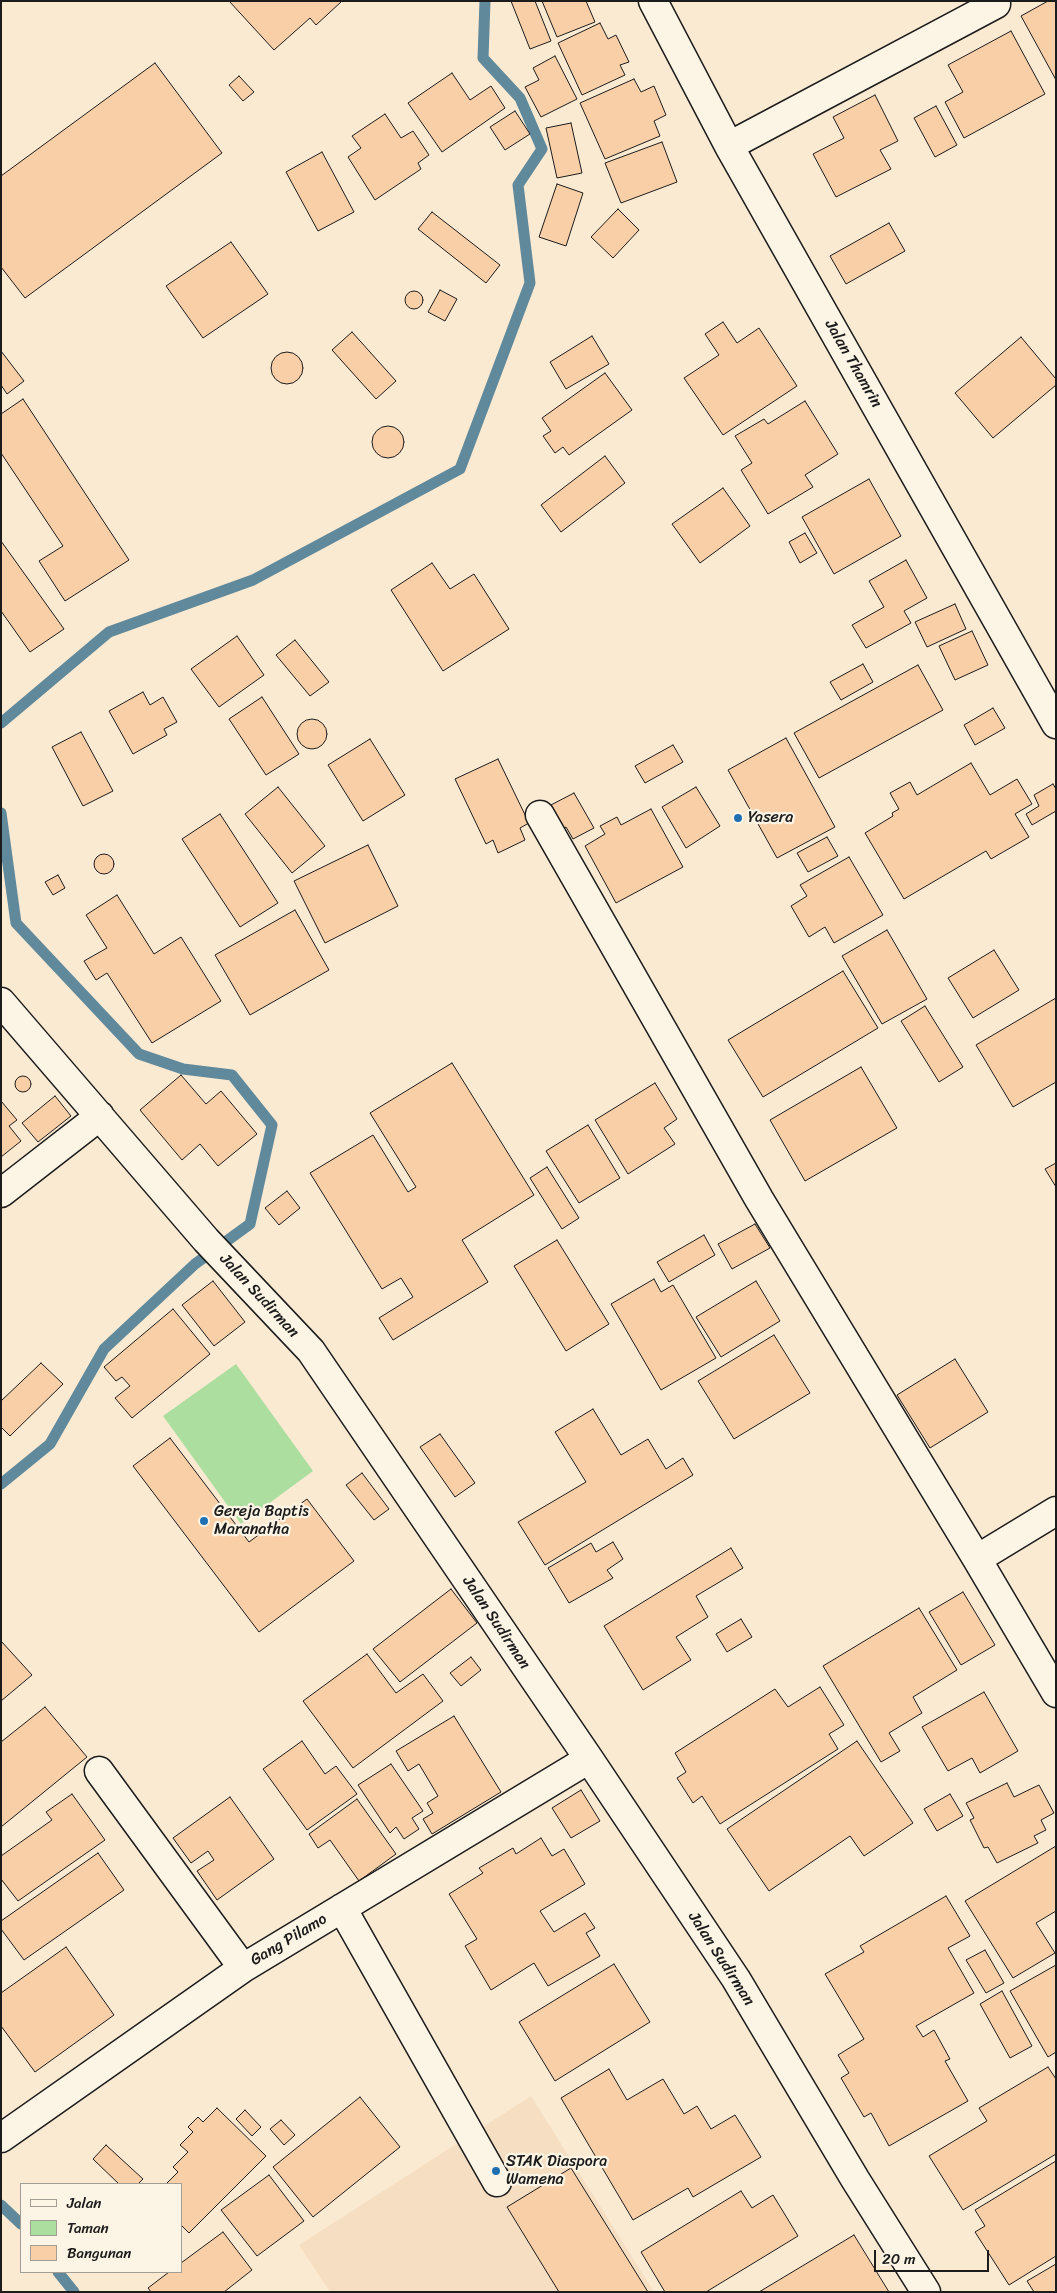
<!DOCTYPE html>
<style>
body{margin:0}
#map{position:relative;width:1057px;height:2293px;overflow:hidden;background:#fbead2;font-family:Sriracha,sans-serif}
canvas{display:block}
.frame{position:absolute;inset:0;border:2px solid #1c1c1c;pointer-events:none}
.legend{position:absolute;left:20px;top:2183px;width:162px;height:90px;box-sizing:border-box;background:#fcf5e5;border:1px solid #a29e95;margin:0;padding:6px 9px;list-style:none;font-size:15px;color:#1c1c1c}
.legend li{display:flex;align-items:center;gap:10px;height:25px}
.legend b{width:25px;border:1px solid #a29e95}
.scale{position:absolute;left:874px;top:2250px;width:115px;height:22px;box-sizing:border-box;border:2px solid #1c1c1c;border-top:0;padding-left:6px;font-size:15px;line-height:18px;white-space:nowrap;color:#1c1c1c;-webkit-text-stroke:4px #fcf5e5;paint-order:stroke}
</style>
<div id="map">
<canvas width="1057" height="2293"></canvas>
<div class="frame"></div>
<ul class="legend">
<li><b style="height:6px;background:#fcf5e5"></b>Jalan</li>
<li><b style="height:14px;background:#acde9f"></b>Taman</li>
<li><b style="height:14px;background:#f8cfa7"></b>Bangunan</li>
</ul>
<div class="scale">20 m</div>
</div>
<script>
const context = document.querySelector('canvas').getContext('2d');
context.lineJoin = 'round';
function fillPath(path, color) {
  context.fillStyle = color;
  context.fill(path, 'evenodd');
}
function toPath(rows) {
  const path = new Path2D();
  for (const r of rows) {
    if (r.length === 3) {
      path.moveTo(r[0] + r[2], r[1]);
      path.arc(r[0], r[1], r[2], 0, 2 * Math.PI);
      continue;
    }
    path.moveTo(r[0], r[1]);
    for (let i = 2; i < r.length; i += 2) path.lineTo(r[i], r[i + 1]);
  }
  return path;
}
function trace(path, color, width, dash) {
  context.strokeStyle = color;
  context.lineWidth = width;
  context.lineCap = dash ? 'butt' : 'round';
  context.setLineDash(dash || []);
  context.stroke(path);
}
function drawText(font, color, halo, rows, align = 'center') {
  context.font = font + ' Sriracha,sans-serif';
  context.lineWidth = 4.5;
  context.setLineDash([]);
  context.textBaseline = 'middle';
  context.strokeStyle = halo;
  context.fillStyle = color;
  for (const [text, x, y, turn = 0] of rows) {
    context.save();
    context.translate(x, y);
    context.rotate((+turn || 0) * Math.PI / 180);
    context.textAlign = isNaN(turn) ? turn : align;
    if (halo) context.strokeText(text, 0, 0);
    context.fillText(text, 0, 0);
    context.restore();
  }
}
const built = toPath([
 [531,2096,654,2292,330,2292,299,2245]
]);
const green = toPath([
 [236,1364,313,1471,241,1524,163,1416]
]);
const stream = toPath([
 [1,723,109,632,253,580,460,469,530,283,518,185,542,149,520,98,483,58,485,1],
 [1,813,16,923,139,1054,183,1069,232,1075,272,1125,250,1224,195,1264,104,1349,50,1444,1,1484],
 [1,2205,21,2224],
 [58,2272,74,2292]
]);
const building = toPath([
 [229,1,340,1,341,2,316,25,310,18,274,50,229,1],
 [511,1,535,1,551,41,530,49,511,1],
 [542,1,586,1,595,22,557,37,542,1],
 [1048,1,1056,1,1056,80,1021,16,1048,1],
 [600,23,608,39,616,35,629,62,620,65,625,75,582,95,558,43,600,23],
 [1011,31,1045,94,964,138,945,102,963,92,948,65,1011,31],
 [555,56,577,99,541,117,525,87,539,80,533,68,555,56],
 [155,63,222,153,25,298,1,267,1,176,155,63],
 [452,73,470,100,491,86,505,108,442,152,408,103,452,73],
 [239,76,254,92,243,101,229,85,239,76],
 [634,79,641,92,654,86,666,115,654,121,660,136,605,159,580,103,634,79],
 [875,95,898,141,880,150,891,169,836,197,813,154,844,138,833,117,875,95],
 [936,106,957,145,935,157,914,118,936,106],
 [515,111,530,134,505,150,490,127,515,111],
 [385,114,401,138,413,131,429,155,418,163,421,169,375,200,348,157,361,148,352,136,385,114],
 [571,123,582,173,557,178,546,128,571,123],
 [662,142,677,182,621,203,605,163,662,142],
 [322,152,354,212,318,231,286,172,322,152],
 [557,184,583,193,566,246,539,237,557,184],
 [618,209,639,230,613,258,591,237,618,209],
 [432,212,500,265,486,283,418,229,432,212],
 [889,223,905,251,846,284,830,256,889,223],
 [231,242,268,294,203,338,166,286,231,242],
 [440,290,457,299,445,321,428,312,440,290],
 [414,300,9],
 [723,322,737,343,759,328,797,386,723,435,684,378,719,355,705,334,723,322],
 [352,332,396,381,376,399,332,350,352,332],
 [592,336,609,364,566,389,550,362,592,336],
 [1021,337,1056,379,1056,385,993,438,955,393,1021,337],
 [1,351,24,381,7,394,1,385,1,351],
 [287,368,16],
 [605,373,632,410,569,455,563,447,555,453,543,436,551,431,542,418,605,373],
 [23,399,129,560,65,601,39,561,63,546,1,453,1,414,23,399],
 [805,401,838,454,805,475,813,487,768,514,741,470,752,463,735,436,764,419,768,424,805,401],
 [388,442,16],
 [605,456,625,483,561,532,541,505,605,456],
 [869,479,901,536,834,574,802,517,869,479],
 [723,488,750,526,700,563,672,524,723,488],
 [805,533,817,553,800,563,789,542,805,533],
 [1,541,64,629,30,652,1,611,1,541],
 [906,560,927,598,904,611,911,623,866,648,852,625,884,607,869,581,906,560],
 [432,563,450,589,474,574,509,629,443,671,391,590,432,563],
 [955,604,966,629,927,647,915,622,955,604],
 [972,631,988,665,955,680,939,646,972,631],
 [237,636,264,675,219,707,191,669,237,636],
 [295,640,329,682,310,696,276,655,295,640],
 [863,664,873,682,841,700,830,682,863,664],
 [918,665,943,710,819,778,794,733,918,665],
 [143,692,150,705,163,697,177,722,164,729,167,735,133,754,109,711,143,692],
 [262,697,299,754,266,775,229,719,262,697],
 [993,708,1005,728,975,745,964,725,993,708],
 [312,734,15],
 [81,732,113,791,83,806,52,747,81,732],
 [786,738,835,827,777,858,728,770,786,738],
 [370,739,405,795,363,821,328,765,370,739],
 [673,745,683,762,645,783,635,766,673,745],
 [498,759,529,823,520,828,525,840,498,853,493,840,486,844,455,779,498,759],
 [971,763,990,795,1017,779,1032,804,1015,814,1029,837,991,859,986,851,904,899,865,833,893,816,892,813,899,809,890,793,910,782,917,795,971,763],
 [1053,784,1056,789,1056,811,1032,825,1026,814,1039,806,1034,795,1053,784],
 [278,787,325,846,292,873,245,814,278,787],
 [696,787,720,826,686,848,662,807,696,787],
 [574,793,594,828,573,839,566,827,560,831,547,807,574,793],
 [651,809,683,867,616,903,585,846,605,834,600,826,617,817,621,825,651,809],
 [220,814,278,903,240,927,182,839,220,814],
 [827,837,838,856,808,872,797,853,827,837],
 [368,845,398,906,325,943,294,881,368,845],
 [104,864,10],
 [849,857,883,915,834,943,825,927,809,937,791,906,807,896,800,885,849,857],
 [58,875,65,888,53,895,45,882,58,875],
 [117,895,154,954,181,937,221,1001,152,1043,107,973,96,980,84,961,107,948,86,915,117,895],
 [295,910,329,970,250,1015,215,955,295,910],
 [887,930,927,999,882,1024,842,956,887,930],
 [994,950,1019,990,973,1018,948,978,994,950],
 [843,971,878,1028,763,1097,728,1040,843,971],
 [1056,998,1056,1082,1013,1107,976,1045,1056,998],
 [925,1006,963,1067,939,1082,901,1021,925,1006],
 [452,1063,534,1195,462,1240,488,1282,393,1340,379,1318,413,1297,401,1278,382,1289,310,1173,373,1135,408,1192,416,1187,370,1113,452,1063],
 [861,1067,897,1128,805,1181,770,1120,861,1067],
 [181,1075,206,1104,221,1091,257,1134,218,1166,200,1144,182,1160,140,1110,181,1075],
 [23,1084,8],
 [655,1083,677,1119,664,1128,675,1144,628,1174,595,1120,655,1083],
 [55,1096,71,1116,38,1142,22,1123,55,1096],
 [1,1101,17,1120,9,1126,21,1141,1,1157,1,1101],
 [588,1125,620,1178,579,1203,546,1151,588,1125],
 [1056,1163,1056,1187,1045,1169,1056,1163],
 [547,1167,579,1218,562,1229,530,1178,547,1167],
 [287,1191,300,1208,279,1225,265,1208,287,1191],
 [755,1224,770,1248,732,1269,718,1244,755,1224],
 [704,1235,715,1255,669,1282,657,1262,704,1235],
 [557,1240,609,1324,566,1351,514,1266,557,1240],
 [654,1279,661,1292,673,1285,716,1358,661,1390,611,1304,654,1279],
 [213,1281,245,1322,214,1346,182,1305,213,1281],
 [756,1281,780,1321,721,1357,696,1317,756,1281],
 [173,1309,210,1354,132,1418,115,1398,130,1386,122,1377,116,1381,104,1367,173,1309],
 [774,1335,810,1393,734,1439,698,1381,774,1335],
 [955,1359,988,1412,930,1448,897,1395,955,1359],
 [41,1363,63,1384,10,1436,1,1427,1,1401,41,1363],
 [593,1409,621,1455,648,1439,666,1469,683,1458,693,1475,545,1565,518,1522,586,1482,555,1432,593,1409],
 [440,1434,475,1483,455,1497,420,1447,440,1434],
 [170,1438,249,1542,307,1499,354,1561,259,1632,133,1466,170,1438],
 [362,1473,389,1509,374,1520,346,1485,362,1473],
 [613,1542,623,1559,607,1570,613,1578,569,1603,548,1568,591,1543,596,1552,613,1542],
 [731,1548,743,1568,696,1596,708,1617,676,1637,691,1660,643,1690,604,1626,731,1548],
 [451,1589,477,1623,400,1682,373,1649,451,1589],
 [963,1592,995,1645,961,1665,929,1612,963,1592],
 [919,1608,957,1670,913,1697,922,1713,889,1733,900,1751,881,1762,823,1666,919,1608],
 [741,1619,752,1637,727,1652,716,1634,741,1619],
 [1,1641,32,1675,1,1701,1,1641],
 [367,1654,396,1693,423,1674,443,1701,353,1768,303,1701,367,1654],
 [471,1657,481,1670,461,1686,450,1673,471,1657],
 [820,1687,844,1725,829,1734,838,1749,720,1824,702,1796,693,1803,677,1778,686,1772,675,1753,775,1689,788,1707,820,1687],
 [984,1692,1018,1751,980,1773,972,1758,948,1771,922,1727,984,1692],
 [45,1707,87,1757,1,1827,1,1742,45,1707],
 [454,1716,501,1792,432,1834,423,1819,433,1813,427,1803,438,1796,419,1764,408,1771,396,1751,454,1716],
 [302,1741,325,1774,336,1766,357,1794,307,1830,263,1769,302,1741],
 [857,1741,913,1823,864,1856,850,1836,769,1891,727,1829,857,1741],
 [391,1764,423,1811,412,1818,419,1829,404,1839,396,1827,390,1833,358,1785,391,1764],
 [1007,1783,1014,1797,1039,1785,1054,1813,1041,1820,1046,1830,1034,1836,1038,1843,997,1863,988,1847,984,1848,970,1820,974,1818,966,1803,1007,1783],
 [581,1790,600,1821,571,1838,552,1808,581,1790],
 [72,1794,105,1840,18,1901,1,1879,1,1856,52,1820,46,1812,72,1794],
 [950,1794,963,1816,937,1831,924,1809,950,1794],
 [230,1797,274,1859,217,1900,197,1871,214,1860,208,1851,191,1863,173,1838,230,1797],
 [357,1799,396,1854,359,1881,330,1840,318,1848,309,1834,357,1799],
 [541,1838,552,1856,564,1849,585,1884,540,1911,554,1932,585,1913,595,1928,586,1933,600,1956,548,1986,534,1963,491,1990,465,1946,477,1939,449,1894,483,1873,479,1868,513,1848,516,1854,541,1838],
 [1056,1846,1056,1911,1036,1923,1055,1953,1013,1978,965,1901,1056,1846],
 [98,1853,124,1890,24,1960,1,1929,1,1921,98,1853],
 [946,1896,970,1936,948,1948,974,1993,916,2026,923,2037,934,2030,950,2059,945,2061,968,2101,889,2146,871,2113,864,2117,841,2078,849,2073,838,2055,864,2039,825,1974,864,1952,860,1946,946,1896],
 [66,1947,114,2015,35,2072,1,2026,1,1993,66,1947],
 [985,1950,1004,1983,986,1993,966,1960,985,1950],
 [614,1964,650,2022,555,2081,519,2022,614,1964],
 [1056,1965,1056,2052,1048,2057,1010,1991,1056,1965],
 [1002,1991,1032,2046,1010,2058,980,2004,1002,1991],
 [1048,2067,1056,2079,1056,2154,963,2210,929,2156,987,2121,979,2108,1048,2067],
 [609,2069,627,2100,663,2079,684,2114,697,2106,711,2129,735,2115,761,2157,693,2197,688,2188,633,2220,561,2098,609,2069],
 [360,2097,400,2147,313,2217,273,2167,360,2097],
 [217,2108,266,2156,189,2233,181,2225,181,2184,166,2184,178,2172,173,2167,188,2152,180,2145,193,2132,188,2127,198,2117,203,2122,217,2108],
 [245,2110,261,2127,252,2136,236,2119,245,2110],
 [281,2120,295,2135,284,2145,270,2129,281,2120],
 [106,2145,143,2179,138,2184,119,2184,93,2159,106,2145],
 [1056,2161,1056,2256,1009,2285,975,2232,985,2226,975,2210,1056,2161],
 [571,2168,648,2292,559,2292,507,2207,571,2168],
 [269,2175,304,2221,257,2256,221,2210,269,2175],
 [741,2191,752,2208,773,2195,798,2236,706,2292,665,2292,641,2252,741,2191],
 [223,2232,252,2270,224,2292,151,2292,148,2288,169,2272,181,2272,181,2263,223,2232],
 [854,2235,889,2292,759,2292,854,2235],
 [1056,2264,1056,2292,1034,2292,1027,2281,1056,2264]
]);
const minor = toPath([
 [653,1,729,146,1056,724],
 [729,146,996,4],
 [540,815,759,1199,977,1559,1056,1693],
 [1,1002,206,1240,311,1351,589,1759,736,1979,855,2179,926,2292],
 [1,1193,100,1116],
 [977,1559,1056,1511],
 [99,1771,243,1968],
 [342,1908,497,2182],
 [1,2138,243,1968,589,1759]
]);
const markers = [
 [738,818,5,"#1f6fb2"],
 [204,1521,5,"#1f6fb2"],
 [496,2171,5,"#1f6fb2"]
];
const streetNames = [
 ["Jalan Thamrin",853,364,60],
 ["Jalan Sudirman",259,1296,47],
 ["Jalan Sudirman",496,1623,56],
 ["Gang Pilamo",289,1940,-31],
 ["Jalan Sudirman",721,1959,57]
];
const poiNames = [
 ["Yasera",748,818],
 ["Gereja Baptis",214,1512],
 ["Maranatha",214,1530],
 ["STAK Diaspora",506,2162],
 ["Wamena",506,2180]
];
fillPath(built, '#f6dec2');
fillPath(green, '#acde9f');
trace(stream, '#60899b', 11);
fillPath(building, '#f8cfa7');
trace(building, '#1c1c1c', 1);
trace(minor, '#1c1c1c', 31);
trace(minor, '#fcf5e5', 28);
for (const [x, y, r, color] of markers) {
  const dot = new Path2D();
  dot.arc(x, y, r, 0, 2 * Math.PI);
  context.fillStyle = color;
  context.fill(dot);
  trace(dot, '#fcf5e5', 2);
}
drawText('16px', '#1c1c1c', '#fcf5e5', streetNames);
drawText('16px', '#1c1c1c', '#fcf5e5', poiNames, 'left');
</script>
